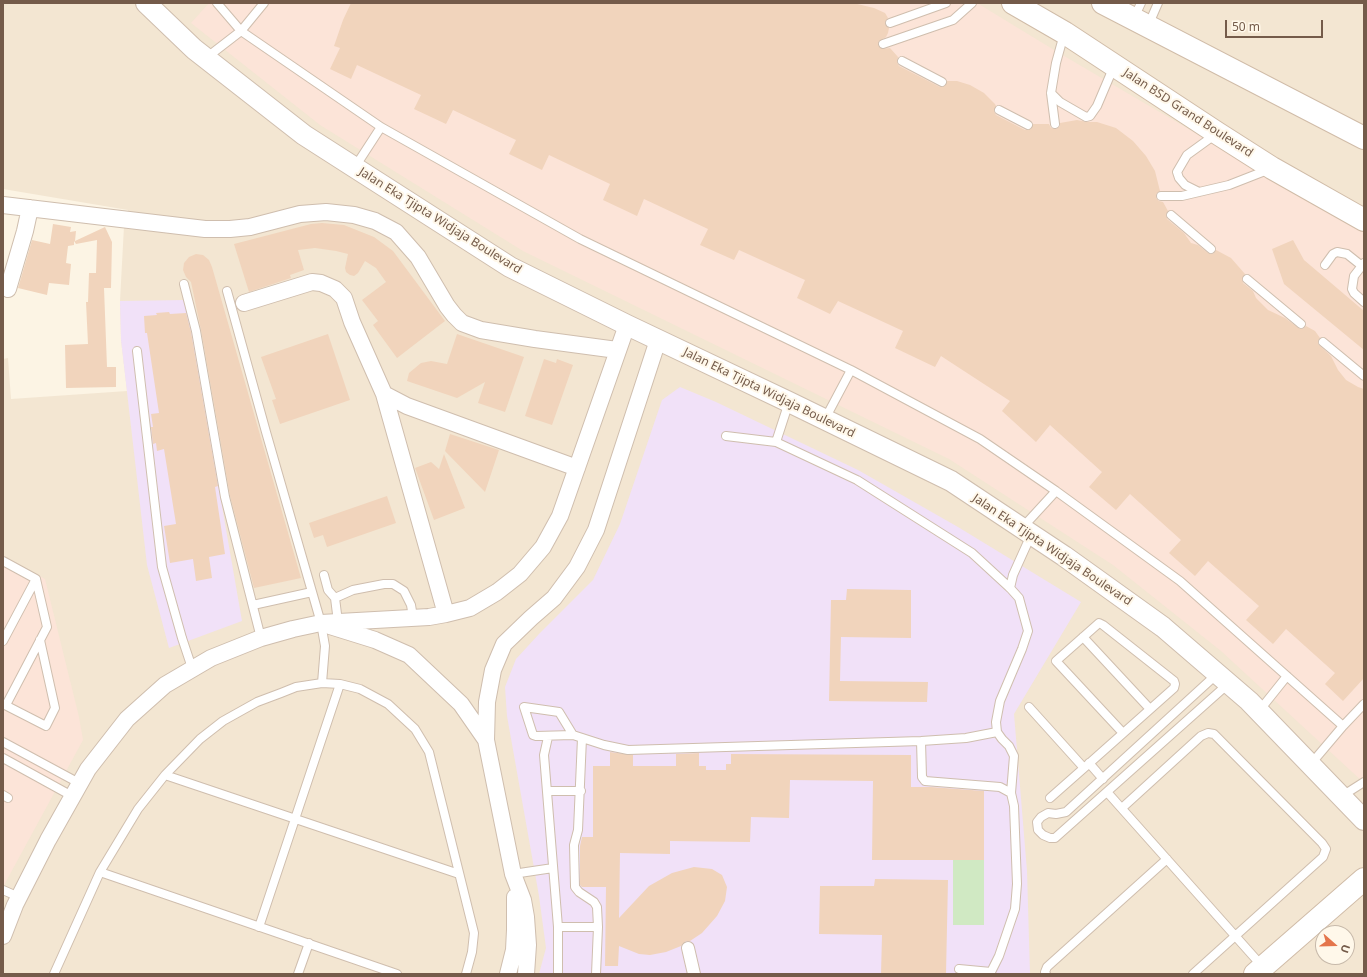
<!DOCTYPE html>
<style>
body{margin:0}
#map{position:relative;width:1367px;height:977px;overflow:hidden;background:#fcf4e4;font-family:"Noto Sans",sans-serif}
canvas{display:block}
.frame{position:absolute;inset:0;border:4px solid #745b4a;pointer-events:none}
.north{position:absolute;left:1315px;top:925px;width:40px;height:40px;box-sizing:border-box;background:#fff8ea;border:1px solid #c7b9aa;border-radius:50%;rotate:110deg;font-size:11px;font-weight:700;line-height:16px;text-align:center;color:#745b4a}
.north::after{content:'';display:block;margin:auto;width:14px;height:18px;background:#e4754b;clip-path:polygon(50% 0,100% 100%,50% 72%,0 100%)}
.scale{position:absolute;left:1225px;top:20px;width:98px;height:18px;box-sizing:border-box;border:2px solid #745b4a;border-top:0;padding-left:5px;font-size:12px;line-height:14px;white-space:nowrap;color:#745b4a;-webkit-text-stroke:3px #fff8ea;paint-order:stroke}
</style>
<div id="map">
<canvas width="1367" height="977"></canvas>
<div class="frame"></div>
<div class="north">U</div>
<div class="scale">50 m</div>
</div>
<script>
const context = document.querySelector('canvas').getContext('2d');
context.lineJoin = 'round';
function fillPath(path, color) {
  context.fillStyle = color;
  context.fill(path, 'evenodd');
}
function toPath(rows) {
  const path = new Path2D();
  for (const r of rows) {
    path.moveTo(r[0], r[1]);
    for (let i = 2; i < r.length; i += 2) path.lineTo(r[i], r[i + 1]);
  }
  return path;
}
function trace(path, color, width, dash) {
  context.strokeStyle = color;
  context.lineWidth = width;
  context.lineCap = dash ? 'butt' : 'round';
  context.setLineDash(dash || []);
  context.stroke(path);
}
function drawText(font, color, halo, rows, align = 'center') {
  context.font = font + ' "Noto Sans",sans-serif';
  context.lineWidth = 4;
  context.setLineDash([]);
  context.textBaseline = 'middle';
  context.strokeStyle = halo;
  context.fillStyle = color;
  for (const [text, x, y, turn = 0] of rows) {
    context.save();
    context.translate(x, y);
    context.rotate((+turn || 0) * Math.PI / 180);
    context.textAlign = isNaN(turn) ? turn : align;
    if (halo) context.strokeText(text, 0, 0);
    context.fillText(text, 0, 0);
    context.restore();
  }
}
const residential = toPath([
 [3,3,1364,3,1364,974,3,974,3,359,8,358,11,399,127,391,121,340,120,301,124,226,128,210,3,189],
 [1323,933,1347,933,1347,957,1323,957]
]);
const commercial = toPath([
 [209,3,977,3,1059,53,1364,232,1364,783,1221,651,1113,565,949,459,523,251,320,125,191,23],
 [3,556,45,579,79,717,83,740,3,887]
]);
const education = toPath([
 [186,300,242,621,169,648,147,565,121,340,120,301],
 [680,387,716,402,858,470,958,527,1081,602,1014,714,1027,871,1030,974,539,974,546,948,539,896,507,716,505,687,516,659,539,634,593,580,620,524,662,400]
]);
const green = toPath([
 [953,860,984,860,984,925,953,925]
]);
const building = toPath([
 [351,3,853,3,874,8,885,13,888,18,885,22,885,24,889,28,888,33,886,37,879,41,878,45,882,49,890,48,898,57,897,62,899,66,940,87,945,86,947,81,957,81,970,85,984,93,995,104,996,106,994,111,996,115,1025,130,1031,129,1033,124,1049,124,1051,128,1056,129,1060,126,1060,123,1077,120,1087,122,1097,122,1116,128,1133,141,1146,156,1155,171,1160,191,1156,194,1156,198,1159,201,1163,202,1168,211,1166,214,1167,219,1184,233,1191,243,1198,245,1208,253,1213,254,1216,250,1231,258,1245,274,1242,278,1243,283,1253,291,1256,298,1268,310,1285,318,1300,329,1303,329,1306,326,1315,331,1320,338,1318,341,1318,344,1331,356,1338,370,1346,380,1358,387,1364,389,1364,678,1343,701,1325,684,1335,673,1286,629,1273,644,1246,620,1259,606,1208,561,1195,576,1169,553,1181,540,1130,494,1116,510,1089,487,1102,472,1050,425,1036,442,1002,411,1010,401,941,356,935,367,895,348,903,331,838,301,830,314,797,298,805,280,739,250,734,260,700,245,708,229,644,199,637,216,603,200,610,184,549,155,542,170,509,154,516,140,453,110,446,124,414,109,421,95,357,65,351,79,330,69,340,48,334,46,343,20],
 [322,223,344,225,374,237,393,251,445,321,397,358,373,325,378,321,362,300,386,282,376,268,365,261,358,273,354,276,350,275,346,272,345,268,348,254,336,251,315,248,298,250,304,270,290,275,291,278,249,292,234,244,311,224],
 [53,224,71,227,70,232,76,231,75,241,105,227,112,242,111,288,104,288,107,367,116,367,116,387,66,388,65,345,88,344,86,302,88,302,89,273,96,273,97,240,76,244,74,241,74,245,68,246,66,263,71,264,69,285,49,283,47,295,18,288,32,240,50,244],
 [1293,240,1304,260,1364,311,1364,350,1284,284,1272,249],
 [196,254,203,255,209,260,212,267,301,578,254,588,230,496,201,330,191,282,186,277,183,270,184,263,189,257],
 [169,312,170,314,186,313,191,332,218,486,215,487,225,554,209,557,212,578,196,581,193,559,170,563,164,526,176,524,164,449,157,451,156,443,153,444,151,427,153,427,151,414,159,413,147,333,145,333,144,316,157,315,156,313],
 [328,334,350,400,280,424,272,400,276,399,261,357],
 [457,334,524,357,505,412,478,403,485,382,457,398,407,381,409,373,421,363,431,361,447,364],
 [544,359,556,363,557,359,573,365,552,425,525,416],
 [450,434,499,450,485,492,445,451],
 [444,454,465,508,434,520,415,468,431,462,439,469],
 [387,496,396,523,327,547,323,535,314,538,309,523],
 [847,589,911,590,911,638,841,637,840,681,928,682,927,702,829,701,831,600,846,600],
 [610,752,633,755,633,766,676,766,676,754,699,753,699,766,706,766,706,770,726,770,726,764,731,764,731,754,911,755,911,787,931,787,984,791,984,860,872,860,873,781,790,780,789,818,751,817,750,842,670,841,670,854,620,853,619,918,649,886,672,873,694,867,712,869,722,875,727,887,725,901,717,916,702,933,690,941,686,941,681,946,666,952,650,955,639,954,619,946,618,966,605,966,606,887,582,887,580,885,580,846,582,837,593,837,593,766,610,766],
 [875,879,948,880,946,974,881,974,882,935,819,934,820,886,874,886]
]);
const service = toPath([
 [217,3,241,31,381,127,580,239,851,370,980,439,1056,491,1180,581,1343,726,1364,704],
 [1134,18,1141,3],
 [890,23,946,3],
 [1148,26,1158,3],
 [883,44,953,20,972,3],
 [206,58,241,31,264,3],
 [902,61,942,82],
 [1051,93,1060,102,1086,117,1090,116,1097,106,1114,66],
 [999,110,1028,125],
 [1055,124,1051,93,1056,63,1064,34],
 [355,167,381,127],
 [1199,192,1185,185,1179,178,1177,172,1187,155,1216,134],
 [1161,196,1182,196,1199,192,1229,185,1270,169],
 [1171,215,1211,249],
 [1364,263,1354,276,1352,289,1354,293,1364,302],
 [1325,265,1333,254,1337,252,1347,254,1362,266],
 [1247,279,1301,324],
 [184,284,196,331,225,497,261,638],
 [227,291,266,432,321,623,325,646,322,683],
 [1323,342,1364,376],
 [137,351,162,567,182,638,192,668],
 [789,402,776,442,857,480,972,553,1010,588,1019,598,1028,631,1022,649,1000,701,996,722,997,732,1002,739,1009,746,1014,756,1011,793,1014,806,1017,884,1015,909,999,956,990,974],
 [825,419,851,370],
 [726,436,776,442],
 [1022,528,1056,491],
 [3,561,36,579,47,627,6,705],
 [324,575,328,590,335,598],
 [1010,588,1013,575,1031,535],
 [253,605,312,592],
 [338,622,335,598,353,590,384,584,393,584,404,591,411,605,413,617],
 [1083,637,1150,709],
 [3,641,36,579],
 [1217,674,1066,812,1056,814,1048,813,1041,817,1037,822,1038,830,1043,835,1050,838,1055,838,1228,684],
 [3,704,46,726,55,708,40,640],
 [1029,707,1084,768],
 [1259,711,1287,676],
 [573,735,536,736,533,735,524,707,559,712,573,735,604,745,628,750,921,741,966,738,997,732],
 [548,737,544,755,558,927],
 [582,738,578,830,574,845,575,887,579,892,594,902,597,907,598,927,596,974],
 [921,741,922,777,925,781,1000,787,1011,793],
 [3,742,79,783],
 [3,758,72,796],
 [1089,763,1103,779],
 [1310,765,1343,726],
 [165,775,459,874],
 [547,791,581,791],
 [1107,792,1262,966],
 [3,795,8,798],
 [1342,796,1364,782],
 [1050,798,1084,768,1174,688,1175,684,1174,681,1103,625,1099,623,1056,661,1123,733],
 [1122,808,1201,736,1208,733,1214,734,1322,843,1326,849,1323,857,1193,974],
 [100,872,397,974],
 [513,874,553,868],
 [3,890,19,897],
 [259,927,340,684],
 [959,969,991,972],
 [54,974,100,872,138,809,165,775,200,739,223,721,257,702,281,693,296,687,322,683,340,684,360,689,388,704,415,729,429,752,474,933,472,952,466,974],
 [298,974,309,943],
 [558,974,558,927,598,927],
 [1046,974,1045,972,1047,967,1167,859]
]);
const pedestrian = toPath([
 [688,948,694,974]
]);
const minor = toPath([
 [3,205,205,229,230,229,250,227,300,214,326,212,354,215,375,221,396,232,418,257,447,306,454,315,462,323,481,330,535,339,617,350],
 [8,289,25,231,30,208],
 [244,303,312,282,321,283,335,289,344,298,352,322,384,394,446,614],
 [384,394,407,406,577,468],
 [330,626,375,640,409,655,461,704,486,740],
 [3,936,15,905,48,840,88,769,127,719,165,685,211,658,261,638,293,629,321,623,429,617,446,614,470,608,497,592,520,574,543,547,560,516,627,325],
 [508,974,514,950,515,930,515,897],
 [526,974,528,945,526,917,523,900,513,874,486,740,487,702,493,670,504,644,531,618,554,598,577,567,596,530,658,340]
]);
const tertiary = toPath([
 [146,3,194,49,304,135,510,267,627,325,789,402,951,481,1064,556,1163,627,1249,701,1364,820]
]);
const secondary = toPath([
 [1013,3,1065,33,1217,133,1272,168,1364,220],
 [1103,3,1364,138],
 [1255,974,1364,879]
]);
const streetNames = [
 ["Jalan BSD Grand Boulevard",1188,113,33],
 ["Jalan Eka Tjipta Widjaja Boulevard",440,221,32],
 ["Jalan Eka Tjipta Widjaja Boulevard",769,393,26],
 ["Jalan Eka Tjipta Widjaja Boulevard",1052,550,34]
];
fillPath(residential, '#f3e6d2');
fillPath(commercial, '#fce4d8');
fillPath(education, '#f1e1f8');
fillPath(green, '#d0e9c3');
fillPath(building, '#f1d4bc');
trace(service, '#cfbeae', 10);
trace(pedestrian, '#cfbeae', 14);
trace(minor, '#cfbeae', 18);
trace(tertiary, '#cfbeae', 22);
trace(secondary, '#d0bca8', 24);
trace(service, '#fff', 8);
trace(pedestrian, '#fff', 12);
trace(minor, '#fff', 16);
trace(tertiary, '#fff', 20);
trace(secondary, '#fff', 22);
drawText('12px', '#745b4a', '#fff8ea', streetNames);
</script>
